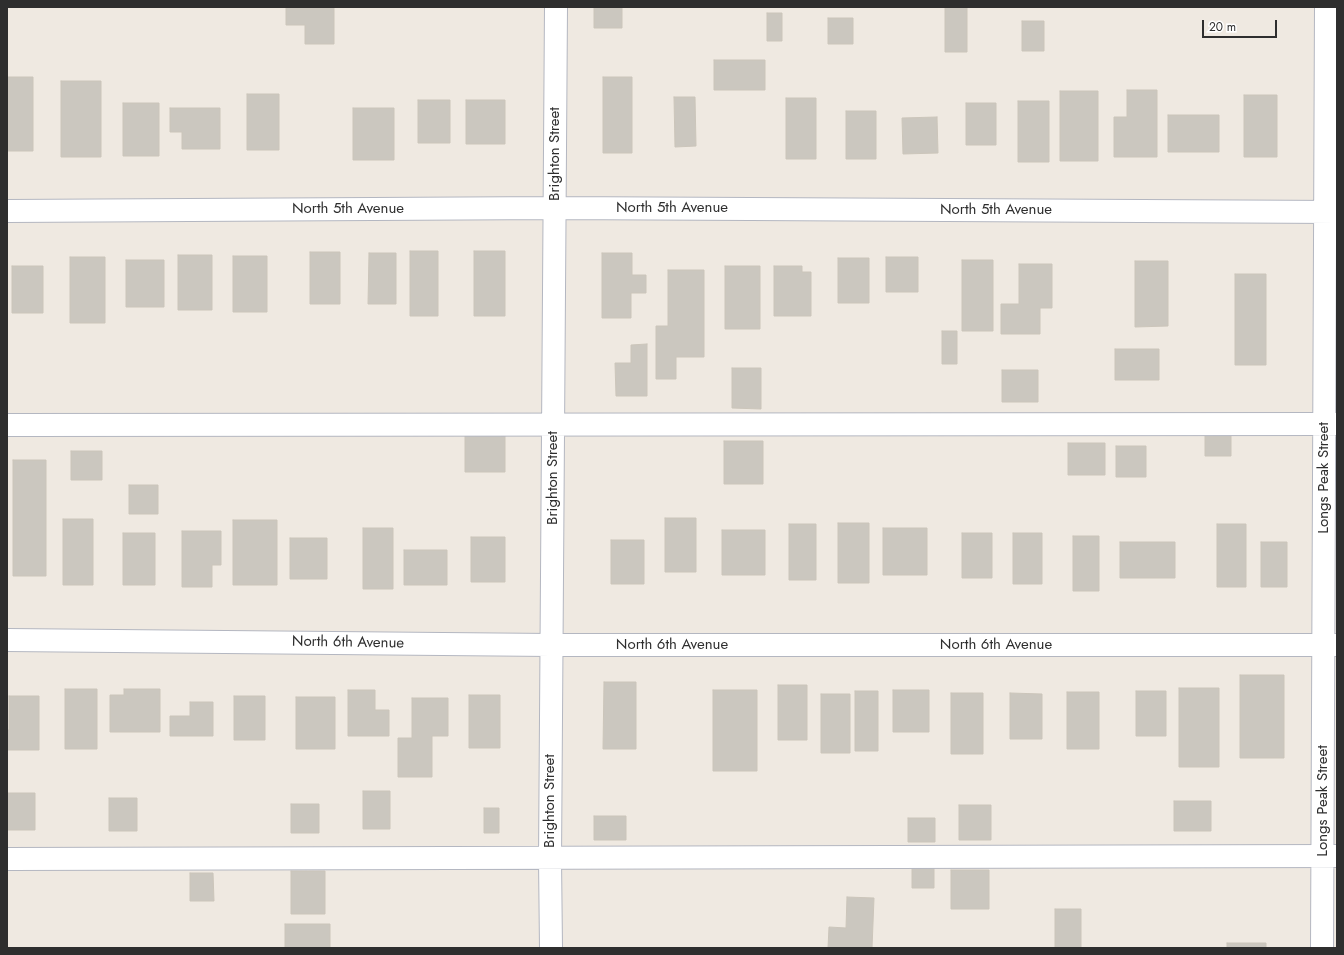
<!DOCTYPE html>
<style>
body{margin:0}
#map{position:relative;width:1344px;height:955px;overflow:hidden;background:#efe9e1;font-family:Jost,sans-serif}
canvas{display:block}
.frame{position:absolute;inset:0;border:8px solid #2e2e2e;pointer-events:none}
.scale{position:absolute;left:1202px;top:20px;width:75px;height:18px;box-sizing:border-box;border:2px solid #2e2e2e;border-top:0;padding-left:5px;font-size:12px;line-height:14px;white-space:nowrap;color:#2e2e2e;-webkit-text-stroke:3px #fff;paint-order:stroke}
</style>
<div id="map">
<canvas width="1344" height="955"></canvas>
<div class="frame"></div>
<div class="scale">20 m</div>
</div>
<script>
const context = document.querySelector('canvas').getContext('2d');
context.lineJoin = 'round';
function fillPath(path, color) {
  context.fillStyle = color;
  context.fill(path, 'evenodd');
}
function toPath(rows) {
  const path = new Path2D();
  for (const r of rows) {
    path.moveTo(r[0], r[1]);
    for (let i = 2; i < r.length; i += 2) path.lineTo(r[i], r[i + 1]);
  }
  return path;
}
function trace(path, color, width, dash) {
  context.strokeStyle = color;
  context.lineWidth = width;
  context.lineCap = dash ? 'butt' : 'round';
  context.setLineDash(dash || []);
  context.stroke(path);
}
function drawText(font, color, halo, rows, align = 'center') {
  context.font = font + ' Jost,sans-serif';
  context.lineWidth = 3.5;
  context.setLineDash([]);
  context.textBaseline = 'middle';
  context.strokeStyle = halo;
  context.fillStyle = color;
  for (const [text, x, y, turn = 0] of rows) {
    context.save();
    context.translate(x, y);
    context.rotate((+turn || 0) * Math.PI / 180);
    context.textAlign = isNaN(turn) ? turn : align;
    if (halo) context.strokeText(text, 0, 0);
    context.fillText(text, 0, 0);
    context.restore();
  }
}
const building = toPath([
 [286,7,334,7,334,44,305,44,305,25,286,25,286,7],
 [594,7,622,7,622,28,594,28,594,7],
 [945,7,967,7,967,52,945,52,945,7],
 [767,13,782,13,782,41,767,41,767,13],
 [828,18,853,18,853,44,828,44,828,18],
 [1022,21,1044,21,1044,51,1022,51,1022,21],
 [714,60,765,60,765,90,714,90,714,60],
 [7,77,33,77,33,151,7,151,7,77],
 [603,77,632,77,632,153,603,153,603,77],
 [61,81,101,81,101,157,61,157,61,81],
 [1127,90,1157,90,1157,157,1114,157,1114,117,1127,117,1127,90],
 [1060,91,1098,91,1098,161,1060,161,1060,91],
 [247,94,279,94,279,150,247,150,247,94],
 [1244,95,1277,95,1277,157,1244,157,1244,95],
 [674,97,695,97,696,146,675,147,674,97],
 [786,98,816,98,816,159,786,159,786,98],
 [418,100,450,100,450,143,418,143,418,100],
 [466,100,505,100,505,144,466,144,466,100],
 [1018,101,1049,101,1049,162,1018,162,1018,101],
 [123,103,159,103,159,156,123,156,123,103],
 [966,103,996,103,996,145,966,145,966,103],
 [170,108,220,108,220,149,182,149,182,132,170,132,170,108],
 [353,108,394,108,394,160,353,160,353,108],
 [846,111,876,111,876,159,846,159,846,111],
 [1168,115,1219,115,1219,152,1168,152,1168,115],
 [937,117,938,153,903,154,902,118,937,117],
 [410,251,438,251,438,316,410,316,410,251],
 [474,251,505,251,505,316,474,316,474,251],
 [310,252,340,252,340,304,310,304,310,252],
 [369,253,396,253,396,304,368,304,369,253],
 [602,253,632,253,632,275,646,275,646,293,631,293,631,318,602,318,602,253],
 [178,255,212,255,212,310,178,310,178,255],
 [233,256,267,256,267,312,233,312,233,256],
 [70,257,105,257,105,323,70,323,70,257],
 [886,257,918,257,918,292,886,292,886,257],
 [838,258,869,258,869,303,838,303,838,258],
 [126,260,164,260,164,307,126,307,126,260],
 [962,260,993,260,993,331,962,331,962,260],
 [1135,261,1168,261,1168,326,1135,327,1135,261],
 [1019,264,1052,264,1052,308,1040,308,1040,334,1001,334,1001,304,1019,304,1019,264],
 [12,266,43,266,43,313,12,313,12,266],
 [725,266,760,266,760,329,725,329,725,266],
 [774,266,802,266,802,272,811,272,811,316,774,316,774,266],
 [668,270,704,270,704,357,676,357,676,379,656,379,656,326,668,326,668,270],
 [1235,274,1266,274,1266,365,1235,365,1235,274],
 [942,331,957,331,957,364,942,364,942,331],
 [647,344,647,396,616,396,615,363,631,363,631,345,647,344],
 [1115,349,1159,349,1159,380,1115,380,1115,349],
 [732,368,761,368,761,409,732,408,732,368],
 [1002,370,1038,370,1038,402,1002,402,1002,370],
 [1205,431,1231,431,1231,456,1205,456,1205,431],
 [465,434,505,434,505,472,465,472,465,434],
 [724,441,763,441,763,484,724,484,724,441],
 [1068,443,1105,443,1105,475,1068,475,1068,443],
 [1116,446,1146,446,1146,477,1116,477,1116,446],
 [71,451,102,451,102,480,71,480,71,451],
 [13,460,46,460,46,576,13,576,13,460],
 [129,485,158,485,158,514,129,514,129,485],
 [665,518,696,518,696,572,665,572,665,518],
 [63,519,93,519,93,585,63,585,63,519],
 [233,520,277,520,277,585,233,585,233,520],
 [838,523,869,523,869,583,838,583,838,523],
 [789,524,816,524,816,580,789,580,789,524],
 [1217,524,1246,524,1246,587,1217,587,1217,524],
 [363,528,393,528,393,589,363,589,363,528],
 [883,528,927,528,927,575,883,575,883,528],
 [722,530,765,530,765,575,722,575,722,530],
 [182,531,221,531,221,565,212,565,212,587,182,587,182,531],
 [123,533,155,533,155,585,123,585,123,533],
 [962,533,992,533,992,578,962,578,962,533],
 [1013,533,1042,533,1042,584,1013,584,1013,533],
 [1073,536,1099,536,1099,591,1073,591,1073,536],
 [471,537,505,537,505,582,471,582,471,537],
 [290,538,327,538,327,579,290,579,290,538],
 [611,540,644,540,644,584,611,584,611,540],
 [1120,542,1175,542,1175,578,1120,578,1120,542],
 [1261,542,1287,542,1287,587,1261,587,1261,542],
 [404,550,447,550,447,585,404,585,404,550],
 [1240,675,1284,675,1284,758,1240,758,1240,675],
 [604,682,636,682,636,749,603,749,604,682],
 [778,685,807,685,807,740,778,740,778,685],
 [1179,688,1219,688,1219,767,1179,767,1179,688],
 [65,689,97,689,97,749,65,749,65,689],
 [124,689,160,689,160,732,110,732,110,695,124,695,124,689],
 [348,690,375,690,375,710,389,710,389,736,348,736,348,690],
 [713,690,757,690,757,771,713,771,713,690],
 [893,690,929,690,929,732,893,732,893,690],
 [855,691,878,691,878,751,855,751,855,691],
 [1136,691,1166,691,1166,736,1136,736,1136,691],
 [1067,692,1099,692,1099,749,1067,749,1067,692],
 [951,693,983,693,983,754,951,754,951,693],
 [1010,693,1042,694,1042,739,1010,739,1010,693],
 [821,694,850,694,850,753,821,753,821,694],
 [469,695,500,695,500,748,469,748,469,695],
 [9,696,39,696,39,750,7,750,7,730,9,730,9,696],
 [234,696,265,696,265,740,234,740,234,696],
 [296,697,335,697,335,749,296,749,296,697],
 [412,698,448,698,448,736,432,736,432,777,398,777,398,738,412,738,412,698],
 [190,702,213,702,213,736,170,736,170,716,190,716,190,702],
 [363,791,390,791,390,829,363,829,363,791],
 [7,793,35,793,35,830,7,830,7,793],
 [109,798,137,798,137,831,109,831,109,798],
 [1174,801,1211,801,1211,831,1174,831,1174,801],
 [291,804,319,804,319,833,291,833,291,804],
 [959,805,991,805,991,840,959,840,959,805],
 [484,808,499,808,499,833,484,833,484,808],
 [594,816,626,816,626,840,594,840,594,816],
 [908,818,935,818,935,842,908,842,908,818],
 [912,866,934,866,934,888,912,888,912,866],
 [951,870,989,870,989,909,951,909,951,870],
 [291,871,325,871,325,914,291,914,291,871],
 [190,873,213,873,214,901,190,901,190,873],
 [847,897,874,898,872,948,828,948,829,927,846,928,847,897],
 [1055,909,1081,909,1081,948,1055,948,1055,909],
 [285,924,330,924,330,948,285,948,285,924],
 [1227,943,1266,943,1266,948,1227,948,1227,943]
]);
const minor = toPath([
 [7,211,555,208,1337,212],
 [7,425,1337,424],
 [7,640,551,645,1337,645],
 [7,859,1337,856],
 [551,948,550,859,556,7],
 [1322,948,1326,7]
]);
const streetNames = [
 ["Brighton Street",555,154,-90],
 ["North 5th Avenue",672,208],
 ["North 5th Avenue",348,209],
 ["North 5th Avenue",996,210],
 ["Brighton Street",553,478,-90],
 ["Longs Peak Street",1324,478,-90],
 ["North 6th Avenue",348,643,1],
 ["North 6th Avenue",672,645],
 ["North 6th Avenue",996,645],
 ["Brighton Street",550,801,-90],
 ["Longs Peak Street",1323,801,-90]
];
fillPath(building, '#cbc7bf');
trace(building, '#cbc5ba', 1);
trace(minor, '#b4b7c1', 24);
trace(minor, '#fff', 22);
drawText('15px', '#2e2e2e', '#fff', streetNames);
</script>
